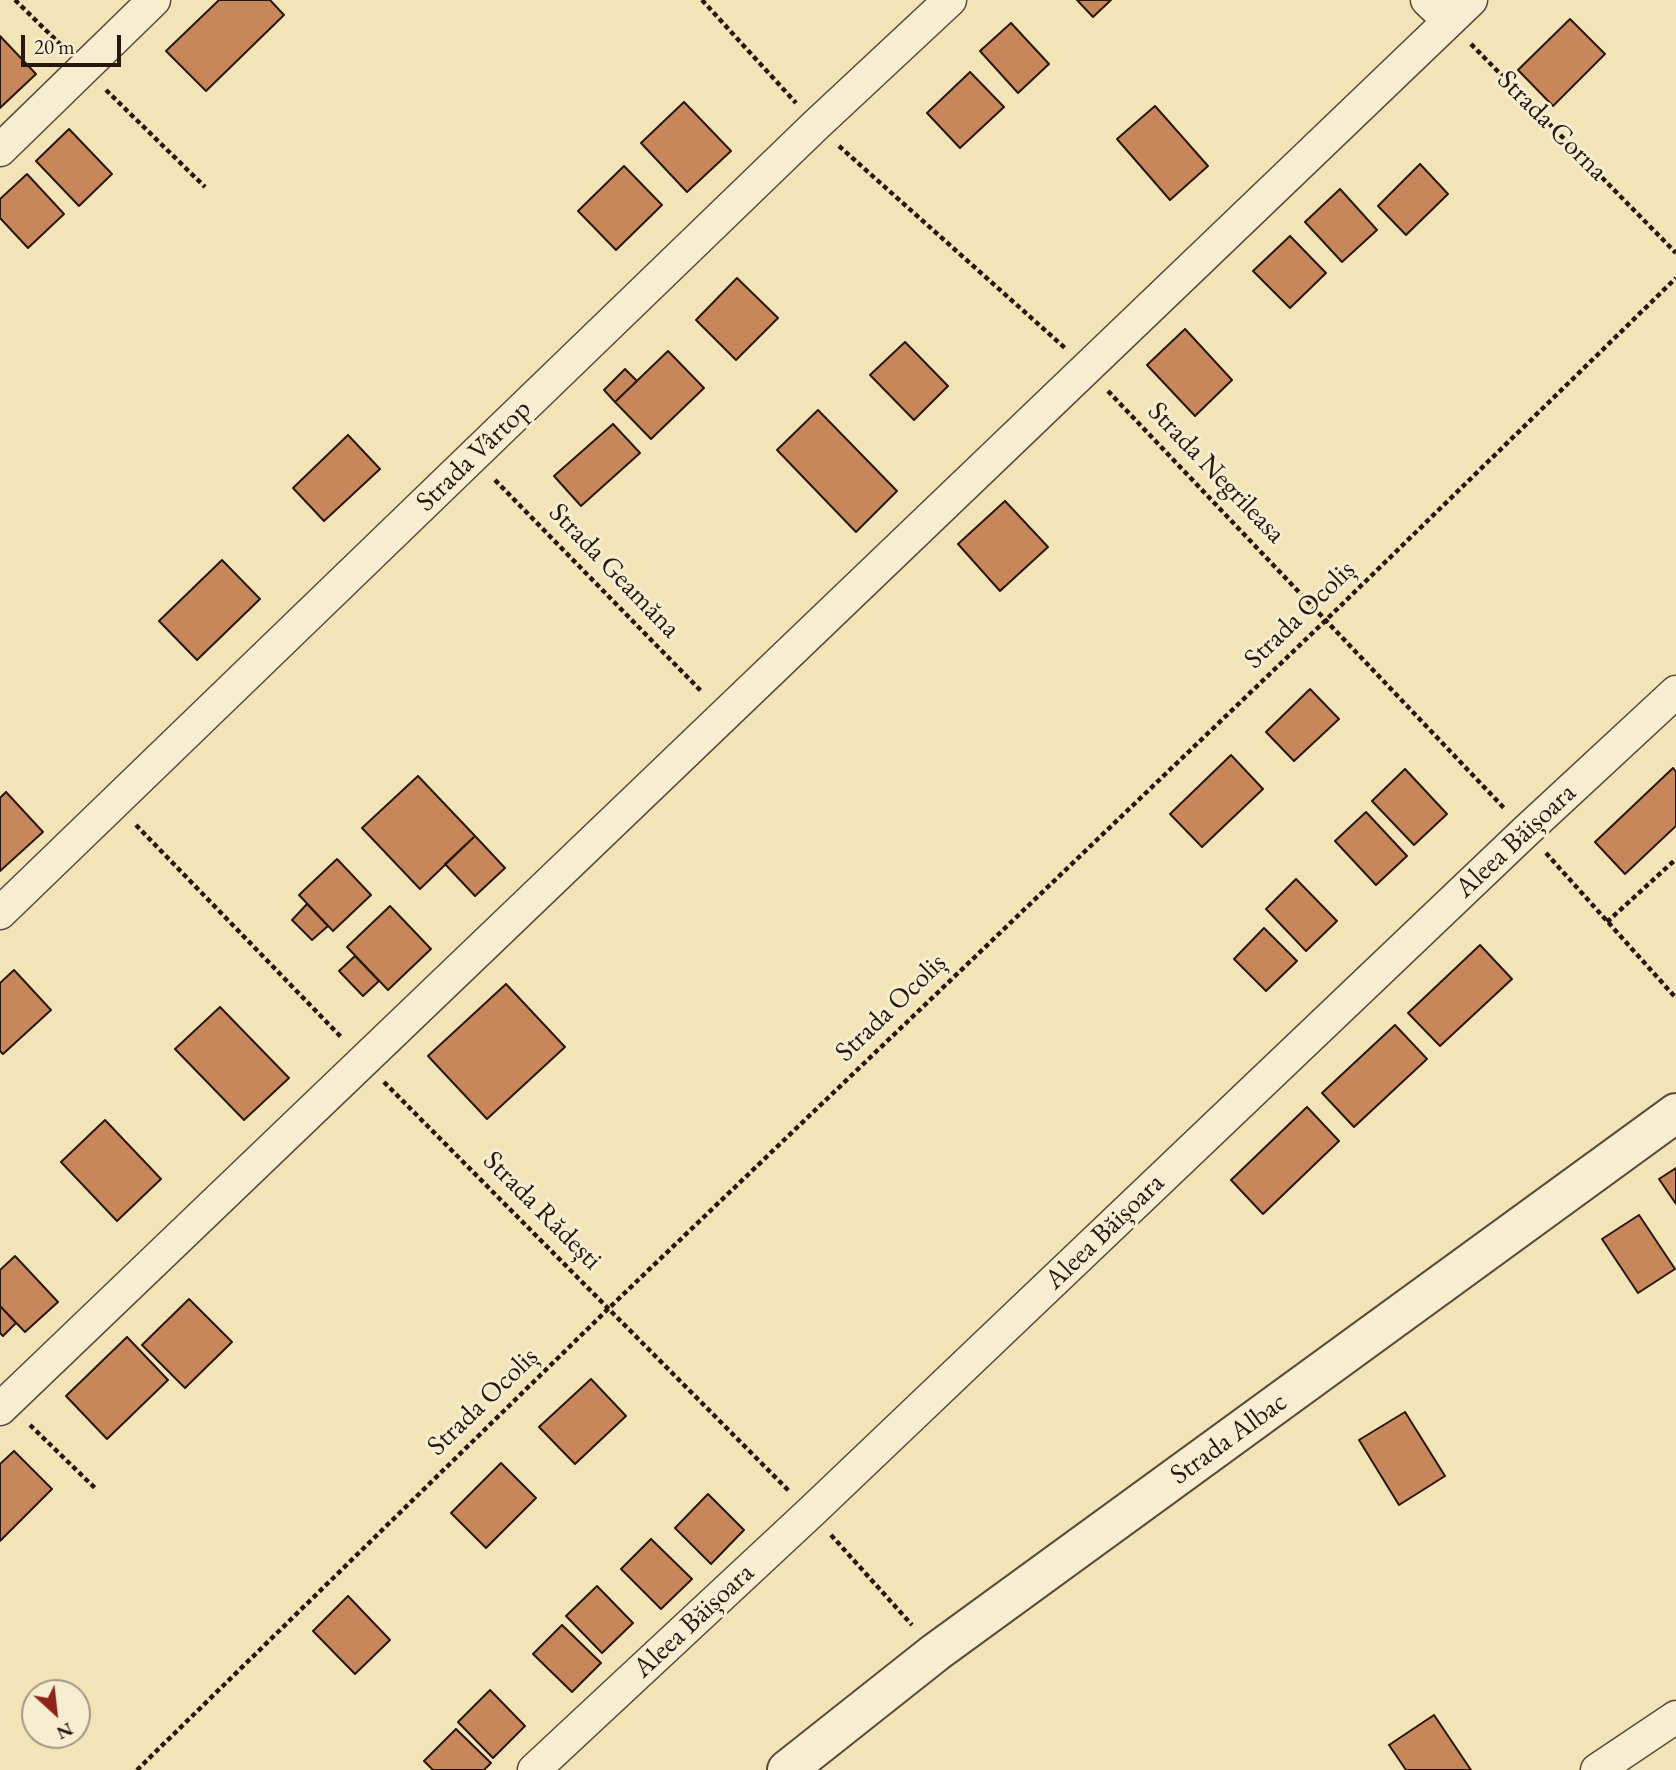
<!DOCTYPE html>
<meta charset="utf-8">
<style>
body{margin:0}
#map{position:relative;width:1676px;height:1770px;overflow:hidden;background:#f3e4b8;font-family:"EB Garamond",serif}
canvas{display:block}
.north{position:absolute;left:21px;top:1679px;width:70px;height:70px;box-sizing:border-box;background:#f7edd1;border:2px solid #a49783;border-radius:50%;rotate:153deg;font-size:19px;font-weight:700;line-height:28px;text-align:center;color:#28170f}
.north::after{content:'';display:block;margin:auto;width:24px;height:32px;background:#8f2418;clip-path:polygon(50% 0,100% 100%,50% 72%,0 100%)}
.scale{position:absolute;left:21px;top:35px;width:100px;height:32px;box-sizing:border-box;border:4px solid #28170f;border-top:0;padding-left:9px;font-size:21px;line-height:24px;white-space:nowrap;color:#28170f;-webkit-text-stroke:5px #f7edd1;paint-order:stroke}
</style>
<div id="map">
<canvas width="1676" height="1770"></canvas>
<div class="north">N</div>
<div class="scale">20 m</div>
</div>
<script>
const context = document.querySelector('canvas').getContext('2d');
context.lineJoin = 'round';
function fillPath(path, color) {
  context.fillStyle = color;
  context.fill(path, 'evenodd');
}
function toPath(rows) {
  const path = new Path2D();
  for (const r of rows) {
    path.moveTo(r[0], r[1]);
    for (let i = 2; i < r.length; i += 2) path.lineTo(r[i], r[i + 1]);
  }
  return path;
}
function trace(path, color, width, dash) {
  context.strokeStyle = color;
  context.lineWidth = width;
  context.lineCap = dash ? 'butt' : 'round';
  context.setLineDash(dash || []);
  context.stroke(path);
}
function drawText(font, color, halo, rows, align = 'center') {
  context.font = font + ' "EB Garamond",serif';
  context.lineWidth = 6;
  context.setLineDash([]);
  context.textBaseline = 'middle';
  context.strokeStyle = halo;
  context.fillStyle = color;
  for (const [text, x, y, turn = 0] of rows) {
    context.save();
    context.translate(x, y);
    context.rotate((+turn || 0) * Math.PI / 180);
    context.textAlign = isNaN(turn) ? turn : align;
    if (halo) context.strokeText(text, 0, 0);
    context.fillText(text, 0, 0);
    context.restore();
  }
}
const building = toPath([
 [219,0,270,0,284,15,206,91,166,51,219,0],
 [1077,0,1111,0,1093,17,1077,0],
 [1570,19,1605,54,1553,106,1518,70,1570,19],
 [1011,23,1049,64,1018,93,980,51,1011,23],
 [0,36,36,74,0,108,0,36],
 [970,72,1004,107,960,148,927,113,970,72],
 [684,102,731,151,687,192,641,143,684,102],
 [1155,106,1208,166,1170,200,1117,139,1155,106],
 [69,129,112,174,79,206,36,161,69,129],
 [1420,164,1448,194,1406,235,1378,206,1420,164],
 [624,166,662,205,616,250,578,211,624,166],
 [27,174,64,214,28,248,0,218,0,199,27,174],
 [1340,189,1377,230,1342,262,1305,222,1340,189],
 [1290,236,1326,273,1290,308,1253,271,1290,236],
 [737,278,778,318,736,360,696,320,737,278],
 [1185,329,1232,380,1195,416,1147,365,1185,329],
 [905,342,948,386,914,420,870,375,905,342],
 [668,351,704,388,651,439,615,402,668,351],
 [625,369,637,381,615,402,604,390,625,369],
 [818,410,897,491,856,532,777,450,818,410],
 [613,424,640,453,581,506,554,476,613,424],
 [348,435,380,469,324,521,293,488,348,435],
 [1005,501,1048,547,1000,591,958,544,1005,501],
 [222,560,260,599,197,660,159,621,222,560],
 [1310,689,1339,719,1294,761,1266,732,1310,689],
 [1231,755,1263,789,1202,847,1170,814,1231,755],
 [1673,768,1676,772,1676,826,1625,874,1595,842,1673,768],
 [1405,769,1447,814,1414,845,1372,801,1405,769],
 [418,776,475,836,420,889,362,828,418,776],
 [6,792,43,832,0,871,0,798,6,792],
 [1366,812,1407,856,1376,885,1335,841,1366,812],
 [475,836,505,868,475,896,445,864,475,836],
 [337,859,371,895,333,931,299,895,337,859],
 [1296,879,1337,921,1306,951,1266,909,1296,879],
 [307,904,328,926,312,940,292,920,307,904],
 [390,906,431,949,388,990,347,947,390,906],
 [1264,928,1297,961,1266,991,1234,959,1264,928],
 [1480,945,1512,979,1440,1046,1408,1013,1480,945],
 [355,956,379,981,363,996,339,971,355,956],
 [14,970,51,1010,3,1054,0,1051,0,983,14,970],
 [506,984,565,1047,487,1119,428,1056,506,984],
 [220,1007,289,1078,244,1120,175,1049,220,1007],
 [1395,1025,1427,1059,1354,1127,1322,1093,1395,1025],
 [1307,1107,1339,1141,1263,1214,1231,1180,1307,1107],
 [105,1120,161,1179,117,1221,61,1162,105,1120],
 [1676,1168,1676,1204,1659,1179,1676,1168],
 [1639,1215,1675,1269,1638,1293,1602,1239,1639,1215],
 [15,1256,58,1302,25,1332,0,1306,0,1270,15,1256],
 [189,1299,232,1342,185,1388,142,1345,189,1299],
 [0,1306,16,1323,3,1336,0,1333,0,1306],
 [127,1337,168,1380,107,1439,66,1396,127,1337],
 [591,1379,626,1416,575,1464,539,1427,591,1379],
 [1405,1412,1445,1476,1399,1505,1359,1440,1405,1412],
 [14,1451,52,1489,0,1541,0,1464,14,1451],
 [501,1463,536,1498,486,1548,451,1513,501,1463],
 [708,1494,744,1530,711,1564,675,1528,708,1494],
 [651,1539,692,1579,661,1609,621,1569,651,1539],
 [597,1586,633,1623,602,1653,566,1616,597,1586],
 [348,1596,390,1640,355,1674,313,1631,348,1596],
 [562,1625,601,1663,572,1692,533,1654,562,1625],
 [490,1690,525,1726,493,1758,458,1722,490,1690],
 [1434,1715,1471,1770,1406,1770,1389,1745,1434,1715],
 [456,1729,491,1763,484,1770,433,1770,424,1761,456,1729]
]);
const path = toPath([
 [15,0,63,47],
 [702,0,796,103],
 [1471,44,1676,253],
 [106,90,205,187],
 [839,146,1065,348],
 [1108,391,1504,808],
 [495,480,702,692],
 [136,825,342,1038],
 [1546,853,1676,998],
 [1607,922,1676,859],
 [384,1082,789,1491],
 [30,1425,97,1490],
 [831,1535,912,1625],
 [137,1770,609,1308,1326,620,1676,278]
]);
const minor = toPath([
 [1427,0,1449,21],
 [0,150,154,0],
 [0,913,816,125,950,0],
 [0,1409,1471,0],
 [534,1770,811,1512,1526,831,1676,692],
 [1597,1770,1676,1717]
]);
const tertiary = toPath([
 [787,1770,936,1652,1676,1113]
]);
const streetNames = [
 ["Strada Corna",1552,126,45],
 ["Strada Vârtop",474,456,-44],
 ["Strada Negrileasa",1216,473,46],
 ["Strada Geamăna",614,571,46],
 ["Strada Ocoliș",1300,615,-44],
 ["Aleea Băișoara",1516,841,-43],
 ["Strada Ocoliș",891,1008,-44],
 ["Strada Rădești",542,1211,45],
 ["Aleea Băișoara",1105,1232,-44],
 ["Strada Ocoliș",483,1402,-44],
 ["Strada Albac",1229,1439,-36],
 ["Aleea Băișoara",694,1621,-43]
];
fillPath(building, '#c8875b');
trace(building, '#28170f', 2);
trace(minor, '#5b4a39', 35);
trace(tertiary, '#5b4a39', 42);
trace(path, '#28170f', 4.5, [5, 3.5]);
trace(minor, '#f7edd1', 32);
trace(tertiary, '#f7edd1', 38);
drawText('28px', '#28170f', '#f7edd1', streetNames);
</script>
